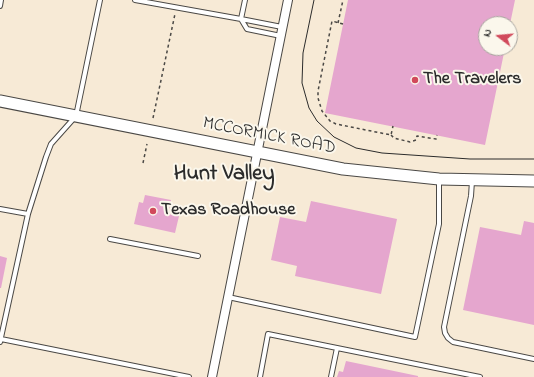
<!DOCTYPE html>
<style>
body{margin:0}
#map{position:relative;width:534px;height:377px;overflow:hidden;background:#f7ead6;font-family:"Indie Flower",sans-serif}
canvas{display:block}
.north{position:absolute;left:478px;top:16px;width:40px;height:40px;box-sizing:border-box;background:#fbf7ec;border:1px solid #a8a59f;border-radius:50%;rotate:286deg;font-size:11px;font-weight:700;line-height:16px;text-align:center;color:#2b2b2b}
.north::after{content:'';display:block;margin:auto;width:14px;height:18px;background:#d1495b;clip-path:polygon(50% 0,100% 100%,50% 72%,0 100%)}
</style>
<div id="map">
<canvas width="534" height="377"></canvas>
<div class="north">N</div>
</div>
<script>
const context = document.querySelector('canvas').getContext('2d');
context.lineJoin = 'round';
function fillPath(path, color) {
  context.fillStyle = color;
  context.fill(path, 'evenodd');
}
function toPath(rows) {
  const path = new Path2D();
  for (const r of rows) {
    path.moveTo(r[0], r[1]);
    for (let i = 2; i < r.length; i += 2) path.lineTo(r[i], r[i + 1]);
  }
  return path;
}
function trace(path, color, width, dash) {
  context.strokeStyle = color;
  context.lineWidth = width;
  context.lineCap = dash ? 'butt' : 'round';
  context.setLineDash(dash || []);
  context.stroke(path);
}
function drawText(font, color, halo, rows, align = 'center') {
  context.font = font + ' "Indie Flower",sans-serif';
  context.lineWidth = 4;
  context.setLineDash([]);
  context.textBaseline = 'middle';
  context.strokeStyle = halo;
  context.fillStyle = color;
  for (const [text, x, y, turn = 0] of rows) {
    context.save();
    context.translate(x, y);
    context.rotate((+turn || 0) * Math.PI / 180);
    context.textAlign = isNaN(turn) ? turn : align;
    if (halo) context.strokeText(text, 0, 0);
    context.fillText(text, 0, 0);
    context.restore();
  }
}
const building = toPath([
 [348,0,515,0,510,24,486,24,486,48,505,48,485,145,325,113],
 [145,195,171,200,168,214,179,216,175,233,134,224,139,202,143,203],
 [311,201,397,219,381,294,295,276,297,266,271,260,280,217,306,222],
 [524,221,534,223,534,325,463,310,480,227,521,235],
 [0,256,7,258,1,288,0,288],
 [346,361,418,376,418,377,337,377,339,371,343,372]
]);
const path = toPath([
 [338,23,343,0],
 [343,24,332,21,318,91,318,98,322,111,330,121,336,124,391,135,393,126],
 [153,118,175,14],
 [391,135,394,138,410,142,416,140,417,136,436,139,437,135],
 [143,163,147,144]
]);
const service = toPath([
 [135,0,241,19,245,0],
 [0,6,1,0],
 [281,36,247,29,241,19,282,27],
 [472,181,471,196,444,327,445,333,448,338,453,342,534,359],
 [0,209,28,214],
 [110,239,198,256],
 [228,297,415,337,439,224,439,179],
 [1,339,189,377],
 [0,342,28,214,46,157,51,144,76,116,100,0],
 [260,377,268,334,480,377],
 [331,377,337,348]
]);
const minor = toPath([
 [212,377,288,0]
]);
const secondary = toPath([
 [0,101,343,169,439,179,534,181]
]);
const tram = toPath([
 [314,0,303,53,302,83,309,108,317,121,334,137,356,148,382,153,470,159,534,159]
]);
const markers = [
 [415,80,4,"#d1495b"],
 [153,211,4,"#d1495b"]
];
const poiNames = [
 ["The Travelers",423,80],
 ["Texas Roadhouse",161,211]
];
const streetNames = [
 ["MCCORMICK ROAD",269,137,11]
];
const districtNames = [
 ["Hunt Valley",224,175]
];
fillPath(building, '#e5a6ce');
trace(service, '#4a4845', 6);
trace(minor, '#4a4845', 10);
trace(secondary, '#4a4845', 13);
trace(path, '#4a4845', 1.5, [3, 3]);
trace(service, '#fff', 4);
trace(minor, '#fff', 8);
trace(secondary, '#fff', 11);
trace(tram, '#2b2b2b', 1);
for (const [x, y, r, color] of markers) {
  const dot = new Path2D();
  dot.arc(x, y, r, 0, 2 * Math.PI);
  context.fillStyle = color;
  context.fill(dot);
  trace(dot, '#fbf7ec', 1.5);
}
drawText('bold 18px', '#2b2b2b', '#fbf7ec', poiNames, 'left');
drawText('18px', '#2b2b2b', '#fbf7ec', streetNames);
drawText('bold 22px', '#2b2b2b', '#fbf7ec', districtNames);
</script>
